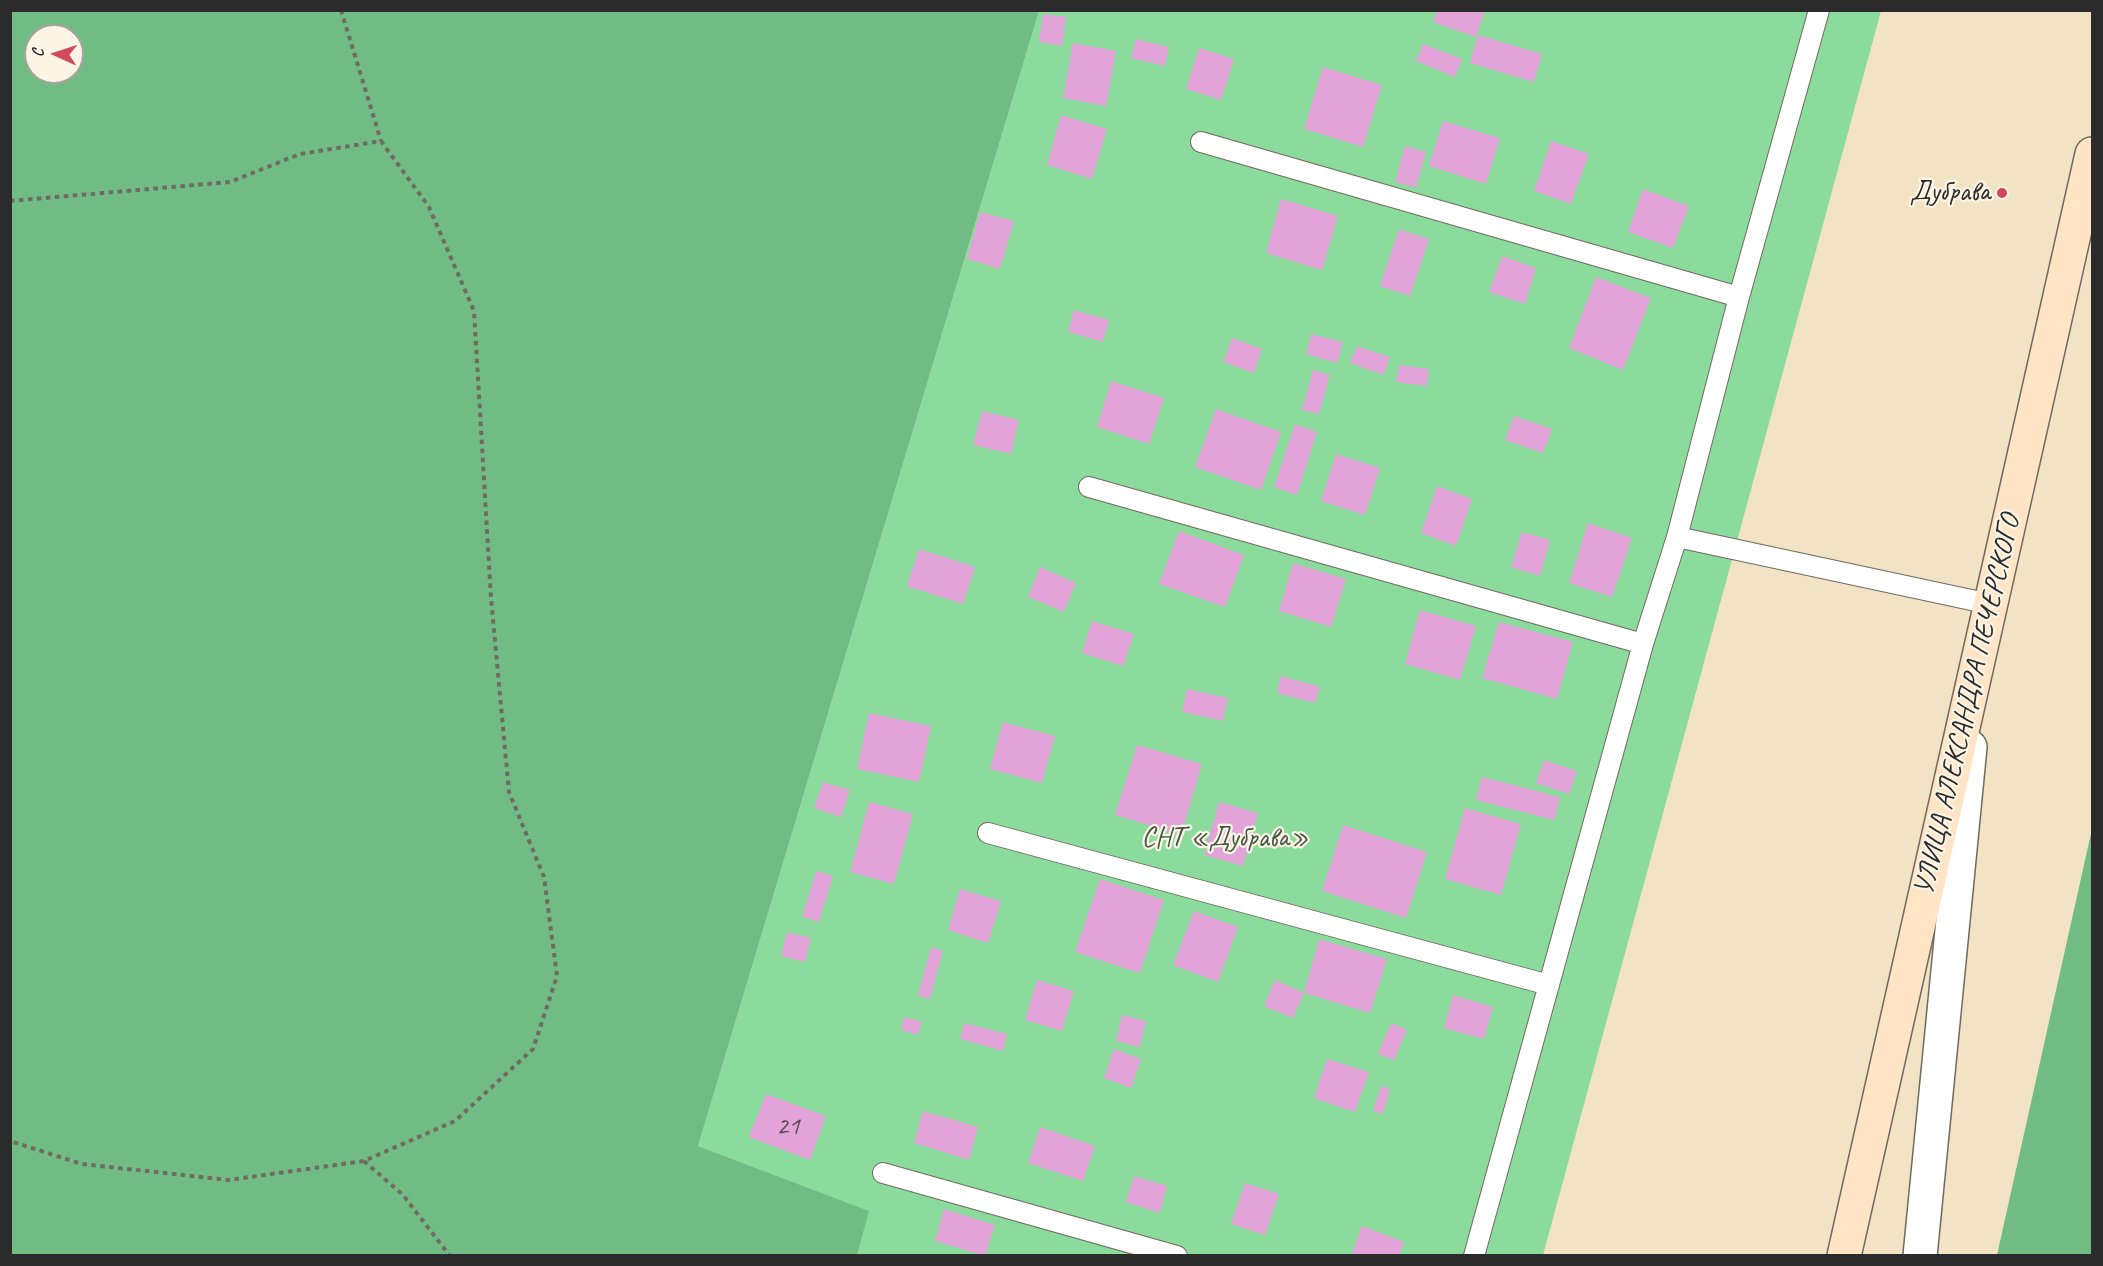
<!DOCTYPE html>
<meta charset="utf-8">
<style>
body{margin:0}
#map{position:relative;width:2103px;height:1266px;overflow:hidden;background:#f1e3c3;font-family:Caveat,sans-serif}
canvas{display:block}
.frame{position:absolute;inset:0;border:12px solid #2b2b2b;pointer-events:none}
.north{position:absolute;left:24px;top:24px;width:60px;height:60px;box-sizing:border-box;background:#fcf5e5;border:2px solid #a8a49b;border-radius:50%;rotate:273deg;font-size:16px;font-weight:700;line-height:24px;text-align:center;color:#2b2b2b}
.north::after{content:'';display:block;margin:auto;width:21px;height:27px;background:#d1495b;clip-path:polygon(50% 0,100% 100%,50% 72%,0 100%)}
</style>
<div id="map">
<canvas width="2103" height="1266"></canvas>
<div class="frame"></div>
<div class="north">С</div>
</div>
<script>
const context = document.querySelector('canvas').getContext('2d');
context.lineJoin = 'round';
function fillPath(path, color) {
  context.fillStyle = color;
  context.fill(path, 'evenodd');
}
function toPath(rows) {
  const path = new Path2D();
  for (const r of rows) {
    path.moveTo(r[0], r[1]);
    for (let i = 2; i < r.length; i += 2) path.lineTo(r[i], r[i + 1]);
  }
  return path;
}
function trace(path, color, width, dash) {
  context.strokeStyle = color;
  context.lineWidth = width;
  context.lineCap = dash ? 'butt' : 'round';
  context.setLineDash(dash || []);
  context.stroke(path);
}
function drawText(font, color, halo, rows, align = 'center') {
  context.font = font + ' Caveat,sans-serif';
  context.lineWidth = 4.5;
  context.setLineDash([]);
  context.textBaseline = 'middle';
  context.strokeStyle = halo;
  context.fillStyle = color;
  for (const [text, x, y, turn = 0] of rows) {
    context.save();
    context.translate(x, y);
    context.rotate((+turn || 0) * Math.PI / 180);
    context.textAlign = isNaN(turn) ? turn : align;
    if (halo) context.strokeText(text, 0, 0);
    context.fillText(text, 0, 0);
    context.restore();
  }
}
const green = toPath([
 [1039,11,1881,11,1543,1255,857,1255,868,1211,698,1146]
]);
const forest = toPath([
 [10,11,1039,11,698,1146,869,1211,857,1255,11,1255],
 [36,36,72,36,72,72,36,72],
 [2092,829,2092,1255,1997,1255]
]);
const building = toPath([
 [1437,10,1485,10,1476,37,1433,22],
 [1043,14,1066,17,1062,46,1039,42],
 [1478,35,1542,54,1534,82,1470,63],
 [1136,39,1169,47,1165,66,1131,58],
 [1073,43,1116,51,1106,106,1063,98],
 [1423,44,1462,59,1455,77,1416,61],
 [1199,48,1234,59,1221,100,1186,89],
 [1323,67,1382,85,1363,147,1304,129],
 [1061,115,1107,129,1092,179,1047,165],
 [1443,121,1500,138,1486,184,1429,166],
 [1551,141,1589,154,1571,204,1534,191],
 [1405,146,1426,152,1416,188,1395,182],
 [1643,189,1689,206,1673,248,1628,232],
 [1281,199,1338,216,1322,270,1266,253],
 [980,212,1014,221,1000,269,967,259],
 [1399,229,1429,239,1410,296,1380,286],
 [1502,256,1536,268,1525,304,1489,292],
 [1596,277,1651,298,1623,370,1569,348],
 [1074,310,1109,320,1103,342,1068,332],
 [1311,334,1343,342,1337,363,1306,354],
 [1232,338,1262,349,1254,373,1223,362],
 [1357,346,1390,357,1384,375,1350,363],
 [1399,365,1429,369,1427,386,1396,382],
 [1313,370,1330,375,1319,414,1302,410],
 [1111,381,1164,398,1149,444,1097,427],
 [1216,409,1281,432,1261,490,1195,467],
 [982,411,1019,420,1011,454,973,445],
 [1514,416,1552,429,1543,453,1505,440],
 [1295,424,1317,432,1297,495,1274,487],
 [1336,454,1380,468,1365,515,1321,501],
 [1437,486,1472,499,1456,546,1421,533],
 [1588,523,1632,538,1612,597,1569,583],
 [1179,531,1244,555,1225,607,1159,584],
 [1522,532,1550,540,1540,576,1511,567],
 [919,549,975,567,963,604,907,586],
 [1293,563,1346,579,1331,627,1279,611],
 [1040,567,1076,583,1064,612,1028,597],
 [1420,610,1476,626,1460,680,1405,664],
 [1092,621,1134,634,1123,666,1082,653],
 [1499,622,1573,642,1557,699,1482,678],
 [1281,676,1320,687,1315,703,1277,693],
 [1187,689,1228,698,1223,721,1182,712],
 [869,713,931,726,919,782,857,769],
 [1003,722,1055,736,1042,783,990,769],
 [1137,745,1202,764,1181,835,1115,815],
 [1544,760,1577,771,1569,794,1536,783],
 [1482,777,1560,797,1554,820,1476,800],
 [823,782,850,790,841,817,814,808],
 [869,802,913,814,894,884,850,872],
 [1219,802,1258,813,1243,866,1204,855],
 [1465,808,1521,824,1501,895,1445,879],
 [1343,825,1427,852,1406,918,1322,891],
 [816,871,833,876,819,922,802,917],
 [1100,879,1164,900,1140,973,1075,952],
 [960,889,1001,901,988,943,948,930],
 [1194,911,1238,927,1218,982,1173,965],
 [787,932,811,938,805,962,781,956],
 [1319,939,1387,959,1370,1013,1304,993],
 [931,947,943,951,930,999,918,996],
 [1037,980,1074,991,1062,1031,1025,1020],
 [1275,980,1304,993,1293,1018,1264,1006],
 [1453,995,1493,1007,1484,1039,1444,1028],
 [1122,1015,1146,1021,1140,1047,1116,1041],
 [904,1017,922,1022,918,1035,901,1030],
 [964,1023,1007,1034,1003,1051,960,1039],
 [1391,1023,1407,1030,1394,1060,1378,1054],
 [1114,1049,1141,1059,1131,1088,1104,1078],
 [1327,1059,1369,1072,1355,1112,1314,1098],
 [1381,1086,1390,1089,1383,1114,1373,1111],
 [766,1094,826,1116,810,1160,749,1137],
 [923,1111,978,1127,969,1160,914,1143],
 [1040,1127,1095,1146,1083,1181,1028,1163],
 [1134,1176,1167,1186,1160,1213,1126,1202],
 [1245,1183,1279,1194,1265,1235,1231,1224],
 [944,1209,995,1225,985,1256,935,1241],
 [1362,1226,1404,1242,1399,1256,1357,1256,1352,1253]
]);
const path = toPath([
 [341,10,381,141],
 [10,201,230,182,300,154,381,141,429,207,474,311,491,598,509,792,544,877,557,976,533,1049,455,1121,364,1161,229,1180,82,1164,10,1141],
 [364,1161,403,1195,450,1256]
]);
const lane = toPath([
 [1201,142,1739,297],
 [1089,487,1643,644],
 [1677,537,1990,604],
 [988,833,1549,985],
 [883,1173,1177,1256],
 [1474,1256,1643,644,1677,537,1739,297,1819,10]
]);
const street = toPath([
 [1920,1256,1970,747]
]);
const secondary = toPath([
 [1844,1256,2092,154]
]);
const markers = [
 [2002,193,6,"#d1495b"]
];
const numberNames = [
 ["21",788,1127]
];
const poiNames = [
 ["Дубрава",1990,193]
];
const streetNames = [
 ["УЛИЦА АЛЕКСАНДРА ПЕЧЕРСКОГО",1968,705,-77]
];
const parkNames = [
 ["СНТ «Дубрава»",1225,839]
];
fillPath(green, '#8bdc9c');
fillPath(forest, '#70bc84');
fillPath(building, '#e2a4d8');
trace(lane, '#706b60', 22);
trace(street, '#706b60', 36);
trace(secondary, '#706b60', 36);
trace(path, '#706b60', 4, [4.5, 4.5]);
trace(lane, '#fff', 20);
trace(street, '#fff', 33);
trace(secondary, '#ffe4c6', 33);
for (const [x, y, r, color] of markers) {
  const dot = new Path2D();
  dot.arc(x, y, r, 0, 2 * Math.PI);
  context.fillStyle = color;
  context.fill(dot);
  trace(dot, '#fcf5e5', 2);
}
drawText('26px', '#594956', null, numberNames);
drawText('28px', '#2b2b2b', '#fcf5e5', poiNames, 'right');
drawText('28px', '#2b2b2b', '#fcf5e5', streetNames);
drawText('28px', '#435747', '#fcf5e5', parkNames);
</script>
